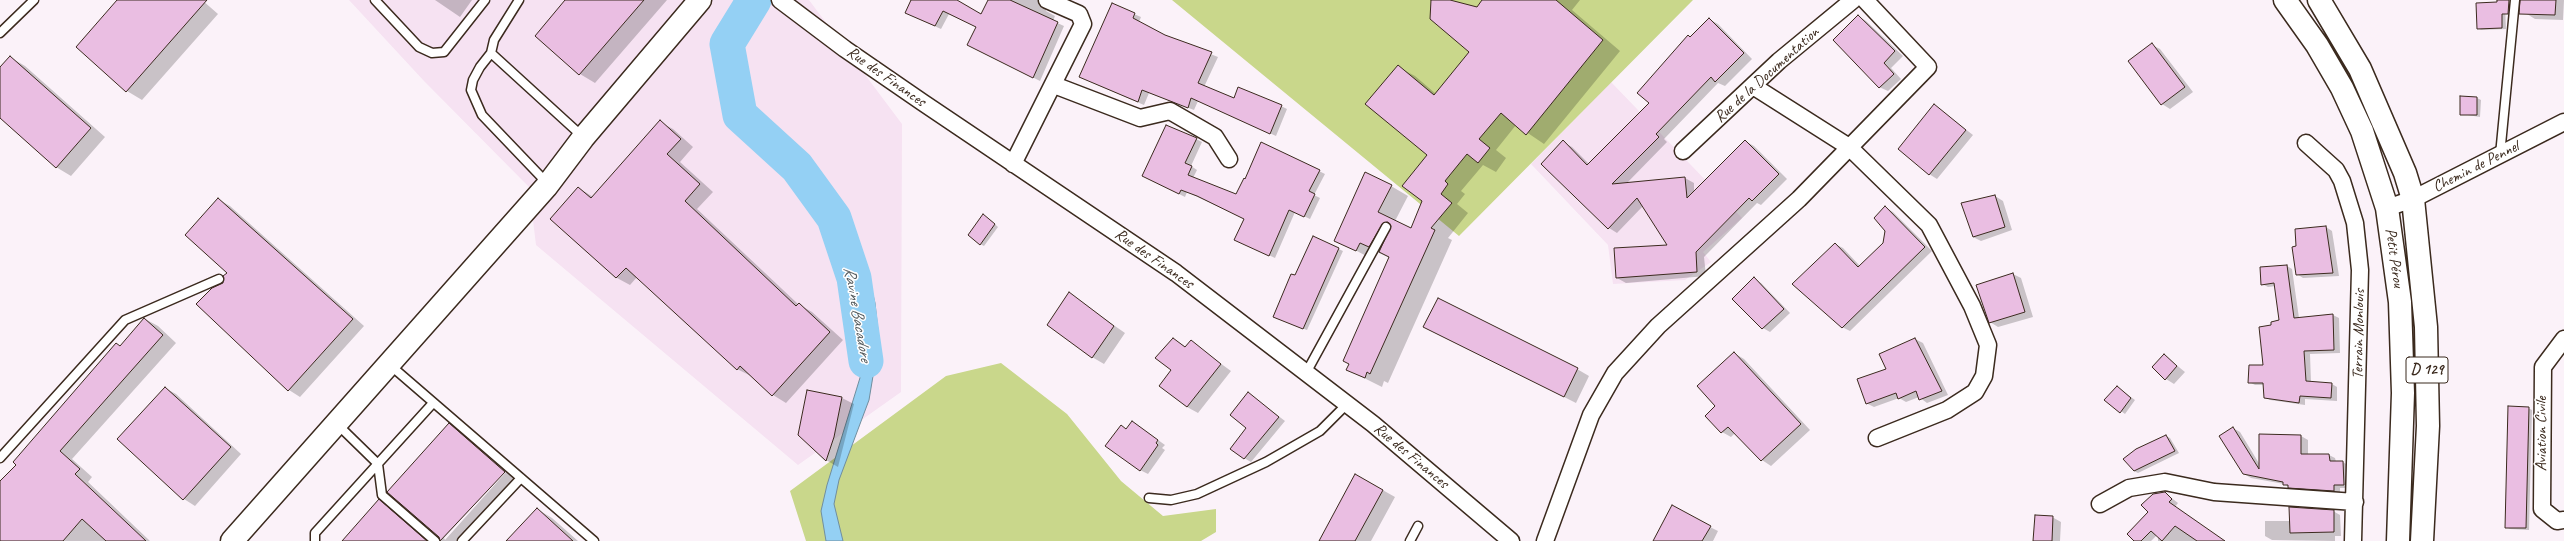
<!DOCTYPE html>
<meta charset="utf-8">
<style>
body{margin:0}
canvas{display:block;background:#fbf2f9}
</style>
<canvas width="2564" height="541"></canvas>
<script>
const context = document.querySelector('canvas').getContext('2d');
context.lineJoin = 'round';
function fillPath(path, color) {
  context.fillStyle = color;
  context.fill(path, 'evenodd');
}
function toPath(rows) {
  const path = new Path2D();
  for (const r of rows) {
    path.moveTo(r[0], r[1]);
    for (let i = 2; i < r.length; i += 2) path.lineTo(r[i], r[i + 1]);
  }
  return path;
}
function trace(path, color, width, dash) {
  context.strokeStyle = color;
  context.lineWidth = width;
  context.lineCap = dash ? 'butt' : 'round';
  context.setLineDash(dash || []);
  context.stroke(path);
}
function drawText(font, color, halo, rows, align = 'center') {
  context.font = font + ' Caveat,sans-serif';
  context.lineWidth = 3;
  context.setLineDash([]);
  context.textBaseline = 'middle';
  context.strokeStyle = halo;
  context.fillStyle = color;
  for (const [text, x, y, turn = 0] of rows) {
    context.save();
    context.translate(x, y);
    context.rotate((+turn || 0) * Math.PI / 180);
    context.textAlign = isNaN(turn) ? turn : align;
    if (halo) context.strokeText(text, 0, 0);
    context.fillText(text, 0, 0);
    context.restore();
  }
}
const built = toPath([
 [349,0,809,0,902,124,901,392,798,465,536,245,529,187,424,81],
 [1611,82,1742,218,1703,252,1711,262,1685,280,1613,284,1608,245,1531,164]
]);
const green = toPath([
 [1172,0,1693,0,1459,236],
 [1001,363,1067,414,1121,481,1163,516,1216,509,1216,532,1201,541,806,541,790,491,946,376]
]);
const water = toPath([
 [823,191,847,225,865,262,875,303,879,340,869,400,839,480,834,504,843,541,826,541,821,511,827,485,863,368,854,278,828,215,813,201,823,191]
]);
const shadow = toPath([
 [118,0,202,0,218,14,142,100,127,91,77,47],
 [435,0,472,0,460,17],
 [567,0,667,0,595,83,580,74],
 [912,0,948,0,982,16,989,0,1044,0,1046,11,1055,16,1053,21,1064,26,1040,81,975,48,977,27,949,14,941,29,912,16],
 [1434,0,1447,0,1463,6,1508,12,1497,0,1580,0,1572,10,1620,51,1544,144,1516,125,1496,150,1506,158,1496,172,1483,165,1461,191,1465,194,1457,204,1468,213,1448,238,1452,240,1388,383,1384,381,1382,387,1348,370,1390,258,1377,252,1374,260,1336,240,1391,186,1408,196,1395,221,1411,229,1424,201,1429,154,1398,67,1415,76,1436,94,1471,51],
 [2527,0,2564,0,2563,20,2535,19,2527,14],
 [2505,6,2506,29,2481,30,2478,28],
 [1134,14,1141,17,1139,22,1165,36,1218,57,1204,87,1234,100,1281,106,1287,109,1276,136,1198,101,1194,110,1149,93,1144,105,1086,80],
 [1858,16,1866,21,1903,56,1891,68,1901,79,1888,91,1879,87],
 [1709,19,1718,24,1752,59,1725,86,1718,83,1664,139,1667,142,1626,184,1685,178,1694,183,1694,192,1745,141,1754,146,1787,179,1761,205,1757,203,1704,257,1706,276,1626,283,1617,278,1669,246,1643,206,1617,233,1609,228,1563,142,1572,147,1589,164,1651,103,1690,37],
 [2152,45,2160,49,2193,92,2170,109,2162,104],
 [10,57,25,66,105,137,71,176,56,167,0,117,0,69],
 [2477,98,2481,100,2480,117,2461,114],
 [1934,105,1973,135,1937,179,1929,174],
 [660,122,673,129,693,147,680,162,713,192,697,209,798,304,812,312,843,340,786,403,773,395,751,376,737,369,637,277,630,285,617,278,552,219,579,188,593,197],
 [1196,139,1202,142,1191,166,1197,170,1193,178,1237,196,1319,171,1325,174,1314,195,1320,198,1310,219,1295,212,1275,258,1241,242,1245,219,1187,192,1185,197,1149,179],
 [1995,196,2003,201,2012,230,1981,241,1973,237,1963,203],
 [218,199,230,206,364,326,300,397,289,390,198,304,224,283,228,273],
 [1885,207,1893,212,1932,251,1850,331,1842,327,1835,244,1843,248,1860,266,1884,244],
 [987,217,998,227,984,246,980,244],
 [2326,227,2332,231,2339,276,2303,278,2297,274],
 [1313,237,1343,251,1307,330,1278,319],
 [2287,266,2292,269,2299,318,2333,315,2339,318,2340,353,2310,354,2311,382,2332,384,2337,387,2337,401,2305,399,2305,405,2270,400,2265,397,2264,385,2255,385,2249,382,2264,366,2273,326,2280,321,2276,286,2268,287,2262,284],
 [2013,274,2021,278,2033,317,1998,327,1990,322],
 [1754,279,1761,283,1790,313,1770,332,1763,328,1734,299],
 [1069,294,1125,333,1104,364,1092,357],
 [145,319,158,326,176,343,72,459,92,477,88,482,150,541,0,541,0,483],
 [1425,327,1577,369,1589,376,1576,403],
 [1173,339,1186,347,1191,342,1231,371,1198,413,1187,407,1173,370],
 [1915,339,1923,343,1948,395,1927,403,1919,397,1906,402,1899,398,1874,407,1866,403,1887,370],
 [1734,353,1744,359,1810,430,1771,466,1762,460,1735,433,1731,437,1722,432,1717,406],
 [2164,355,2185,372,2174,384,2166,379],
 [2117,387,2135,400,2125,414,2106,400],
 [165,388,176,394,241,454,195,506,184,499,119,439],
 [808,391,842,398,854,404,838,467,826,460,799,435],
 [1248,393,1285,421,1251,462,1244,458],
 [2528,408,2532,410,2529,530,2510,529,2506,527],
 [449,424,462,432,506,470,444,538,445,540,507,471,517,480,462,541,440,541],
 [1140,427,1165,445,1162,448,1165,450,1148,474,1140,470,1127,430],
 [2233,428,2240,432,2260,465,2260,435,2301,436,2308,440,2308,455,2329,455,2335,458,2336,462,2343,462,2349,466,2350,488,2340,488,2340,494,2296,491,2284,484,2251,478,2244,474],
 [2166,436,2170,438,2179,453,2138,473,2134,471],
 [1356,475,1395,497,1371,541,1321,541],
 [2165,493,2178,503,2175,507,2216,541,2158,541,2158,534,2151,541,2136,541,2150,512],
 [379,501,391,508,430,541,343,541],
 [537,509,552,518,578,541,508,541],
 [2333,511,2340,515,2341,536,2335,536,2335,541,2272,540,2265,536,2265,521,2291,521],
 [2052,517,2061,522,2060,541,2034,541],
 [1710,527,1718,531,1713,541,1654,541]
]);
const river = toPath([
 [754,0,727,44,740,115,797,167,834,218,854,278,866,361]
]);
const building = toPath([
 [117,0,207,0,126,92,76,47,117,0],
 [565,0,644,0,579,75,535,36,565,0],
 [911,0,957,0,981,14,988,0,1010,0,1058,22,1033,78,967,45,976,27,943,11,935,26,905,13,911,0],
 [1431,0,1450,0,1477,7,1482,0,1556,0,1603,40,1526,135,1501,113,1479,139,1490,148,1478,163,1467,154,1445,181,1448,184,1441,194,1452,203,1431,228,1435,230,1370,374,1367,372,1365,378,1346,370,1349,364,1343,361,1389,257,1379,252,1391,226,1388,222,1383,223,1369,247,1360,243,1356,251,1334,241,1365,172,1392,185,1378,212,1411,228,1422,201,1402,186,1427,155,1365,104,1398,65,1434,95,1469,52,1430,19,1431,0],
 [2497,0,2509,0,2508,14,2502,14,2502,28,2477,29,2476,3,2497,2,2497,0],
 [2520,0,2556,0,2555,15,2519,14,2520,0],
 [1112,3,1135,13,1133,18,1165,35,1212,52,1198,83,1234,98,1238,87,1282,105,1270,134,1191,98,1188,108,1142,90,1138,102,1079,77,1112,3],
 [1858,15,1895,51,1884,63,1894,74,1879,88,1833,40,1858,15],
 [1709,18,1744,53,1715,82,1711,77,1656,134,1659,137,1612,184,1685,177,1687,198,1745,140,1779,174,1752,201,1749,198,1696,252,1697,272,1616,278,1614,248,1667,245,1637,198,1608,229,1541,164,1563,140,1587,165,1649,103,1637,93,1688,35,1690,37,1709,18],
 [2152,43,2185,87,2161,105,2128,61,2152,43],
 [10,56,91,128,56,168,0,118,0,67,10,56],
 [2460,96,2477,97,2477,115,2460,115,2460,96],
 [1934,104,1966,130,1929,175,1898,149,1934,104],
 [660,120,681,139,667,154,700,184,685,201,796,306,799,303,830,332,772,396,740,366,737,370,626,268,616,278,550,219,578,187,591,198,660,120],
 [1166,125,1197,138,1185,163,1192,166,1188,175,1236,194,1244,178,1245,179,1261,142,1320,170,1309,191,1315,194,1304,217,1289,210,1269,256,1234,240,1244,219,1197,196,1181,190,1179,194,1142,176,1166,125],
 [1995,195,2005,227,1973,237,1961,203,1995,195],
 [218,198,353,319,288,391,196,304,212,288,223,283,223,276,227,273,185,235,218,198],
 [1885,206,1925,247,1842,328,1792,284,1835,243,1858,267,1883,243,1885,231,1874,218,1885,206],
 [983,214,995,224,980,245,968,235,983,214],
 [2326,226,2333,273,2296,275,2292,247,2296,246,2295,229,2326,226],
 [1313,236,1339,248,1303,329,1273,317,1291,274,1295,275,1313,236],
 [2287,265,2294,318,2333,314,2334,350,2304,351,2306,381,2332,383,2331,398,2300,396,2299,403,2264,398,2263,383,2248,383,2249,365,2263,365,2259,327,2271,325,2271,322,2279,320,2274,283,2261,285,2260,267,2287,265],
 [2013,273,2025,312,1989,323,1976,285,2013,273],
 [1754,277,1784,309,1762,329,1732,299,1754,277],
 [1069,292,1114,326,1092,358,1047,325,1069,292],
 [1438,298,1578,368,1564,397,1423,327,1438,298],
 [144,318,163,335,60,451,80,469,75,474,146,541,106,541,82,519,63,541,0,541,0,481,16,465,13,462,116,343,120,346,144,318],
 [1173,338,1185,347,1191,340,1221,364,1187,407,1159,386,1171,370,1155,358,1173,338],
 [1915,338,1942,391,1919,400,1916,391,1898,399,1896,393,1866,404,1857,379,1886,369,1879,354,1915,338],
 [1734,352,1801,424,1761,461,1728,427,1721,433,1705,416,1715,406,1697,386,1734,352],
 [2164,354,2177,366,2165,380,2152,367,2164,354],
 [2117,386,2131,398,2120,413,2104,400,2117,386],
 [165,387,231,447,183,500,117,439,165,387],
 [807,390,842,397,834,437,826,461,798,435,807,390],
 [1248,392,1279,417,1244,459,1230,449,1246,428,1230,415,1248,392],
 [2508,406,2529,407,2526,528,2505,528,2508,406],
 [1132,421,1158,440,1156,443,1158,445,1140,471,1105,446,1121,425,1126,429,1132,421],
 [449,423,505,472,440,541,439,537,387,492,449,423],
 [2233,427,2259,469,2259,434,2301,435,2301,454,2329,454,2330,461,2343,461,2344,485,2334,485,2334,491,2288,488,2288,485,2283,485,2283,482,2243,474,2219,436,2233,427],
 [2166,435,2175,451,2134,471,2123,459,2136,449,2166,435],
 [1355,474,1383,490,1355,541,1319,541,1355,474],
 [2165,492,2172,499,2169,502,2225,541,2197,541,2175,526,2162,541,2151,531,2141,541,2134,541,2127,534,2148,512,2141,505,2153,494,2165,492],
 [379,499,427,541,342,541,379,499],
 [1672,505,1711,526,1702,541,1653,541,1672,505],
 [2289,507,2334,510,2334,532,2290,533,2289,507],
 [537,508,573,541,506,541,537,508],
 [2035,515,2053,516,2052,541,2033,541,2035,515]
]);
const lane = toPath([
 [375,0,419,47,432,53,444,52,485,0],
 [519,0,494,40,491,53,480,67,473,80,471,90,482,115,547,183],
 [0,33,34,0],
 [491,53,583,137],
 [2500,155,2515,0],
 [390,365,594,541],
 [1306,373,1386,227],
 [337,424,378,464,382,495,435,541],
 [0,458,125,320,219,279],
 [1149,498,1171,500,1197,494,1266,462,1320,431,1347,404],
 [315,541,315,533,433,403],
 [462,541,521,478],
 [1410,541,1418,526]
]);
const street = toPath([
 [780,0,845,49,922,102,1176,273,1373,424,1511,541],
 [1054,85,1140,118,1170,111,1215,137,1229,159],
 [1753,86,1849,147,1929,225,1972,306,1988,345,1984,376,1975,392,1947,410,1877,438],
 [2306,143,2336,170,2342,181,2355,223,2360,270,2353,541],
 [1683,151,1779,61,1853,0],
 [1013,164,1083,24,1079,14,1047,0],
 [2387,208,2413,199,2564,122],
 [2564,339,2543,367,2542,509,2557,521,2564,520],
 [2100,504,2129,488,2165,482,2214,492,2355,502],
 [1545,541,1591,415,1615,373,1658,326,1799,199,1928,67,1865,0]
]);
const secondary = toPath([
 [232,541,546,187,583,138,700,0]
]);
const highway = toPath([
 [2285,0,2317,45,2342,88,2362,131,2387,208,2400,302,2403,393,2398,541],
 [2319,0,2360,69,2405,173,2413,199,2426,327,2428,426,2422,541]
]);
const shields = [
 [2427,370,42]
];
const shieldNames = [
 ["D 129",2427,370]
];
const streetNames = [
 ["Rue de la Documentation",1767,75,-42],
 ["Rue des Finances",886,77,35],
 ["Chemin de Pennel",2476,167,-27],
 ["Petit Pérou",2394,258,82],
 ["Rue des Finances",1154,259,35],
 ["Terrain Monlouis",2359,334,-89],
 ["Aviation Civile",2542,434,-90],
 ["Rue des Finances",1411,456,40]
];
const waterNames = [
 ["Ravine Bacadore",857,314,80]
];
fillPath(built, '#f6e2f2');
fillPath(green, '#c9d78b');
fillPath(water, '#94d0f4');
trace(water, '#708e9e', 1);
fillPath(shadow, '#0003');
trace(river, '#94d0f4', 35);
fillPath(building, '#eabee2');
trace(building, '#3b2a1e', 1);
trace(lane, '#3b2a1e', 11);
trace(street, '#3b2a1e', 19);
trace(secondary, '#3b2a1e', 25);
trace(highway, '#3b2a1e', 25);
trace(lane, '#fff', 8);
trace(street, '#fff', 16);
trace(secondary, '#fff', 22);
trace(highway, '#fff', 22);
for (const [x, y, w] of shields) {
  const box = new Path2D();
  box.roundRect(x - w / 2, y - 13, w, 26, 3);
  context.fillStyle = '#fff';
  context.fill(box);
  trace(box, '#3b2a1e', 1);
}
drawText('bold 15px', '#3b2a1e', null, shieldNames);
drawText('16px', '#3b2a1e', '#fff', streetNames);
drawText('italic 17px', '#565c5e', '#fff', waterNames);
</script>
